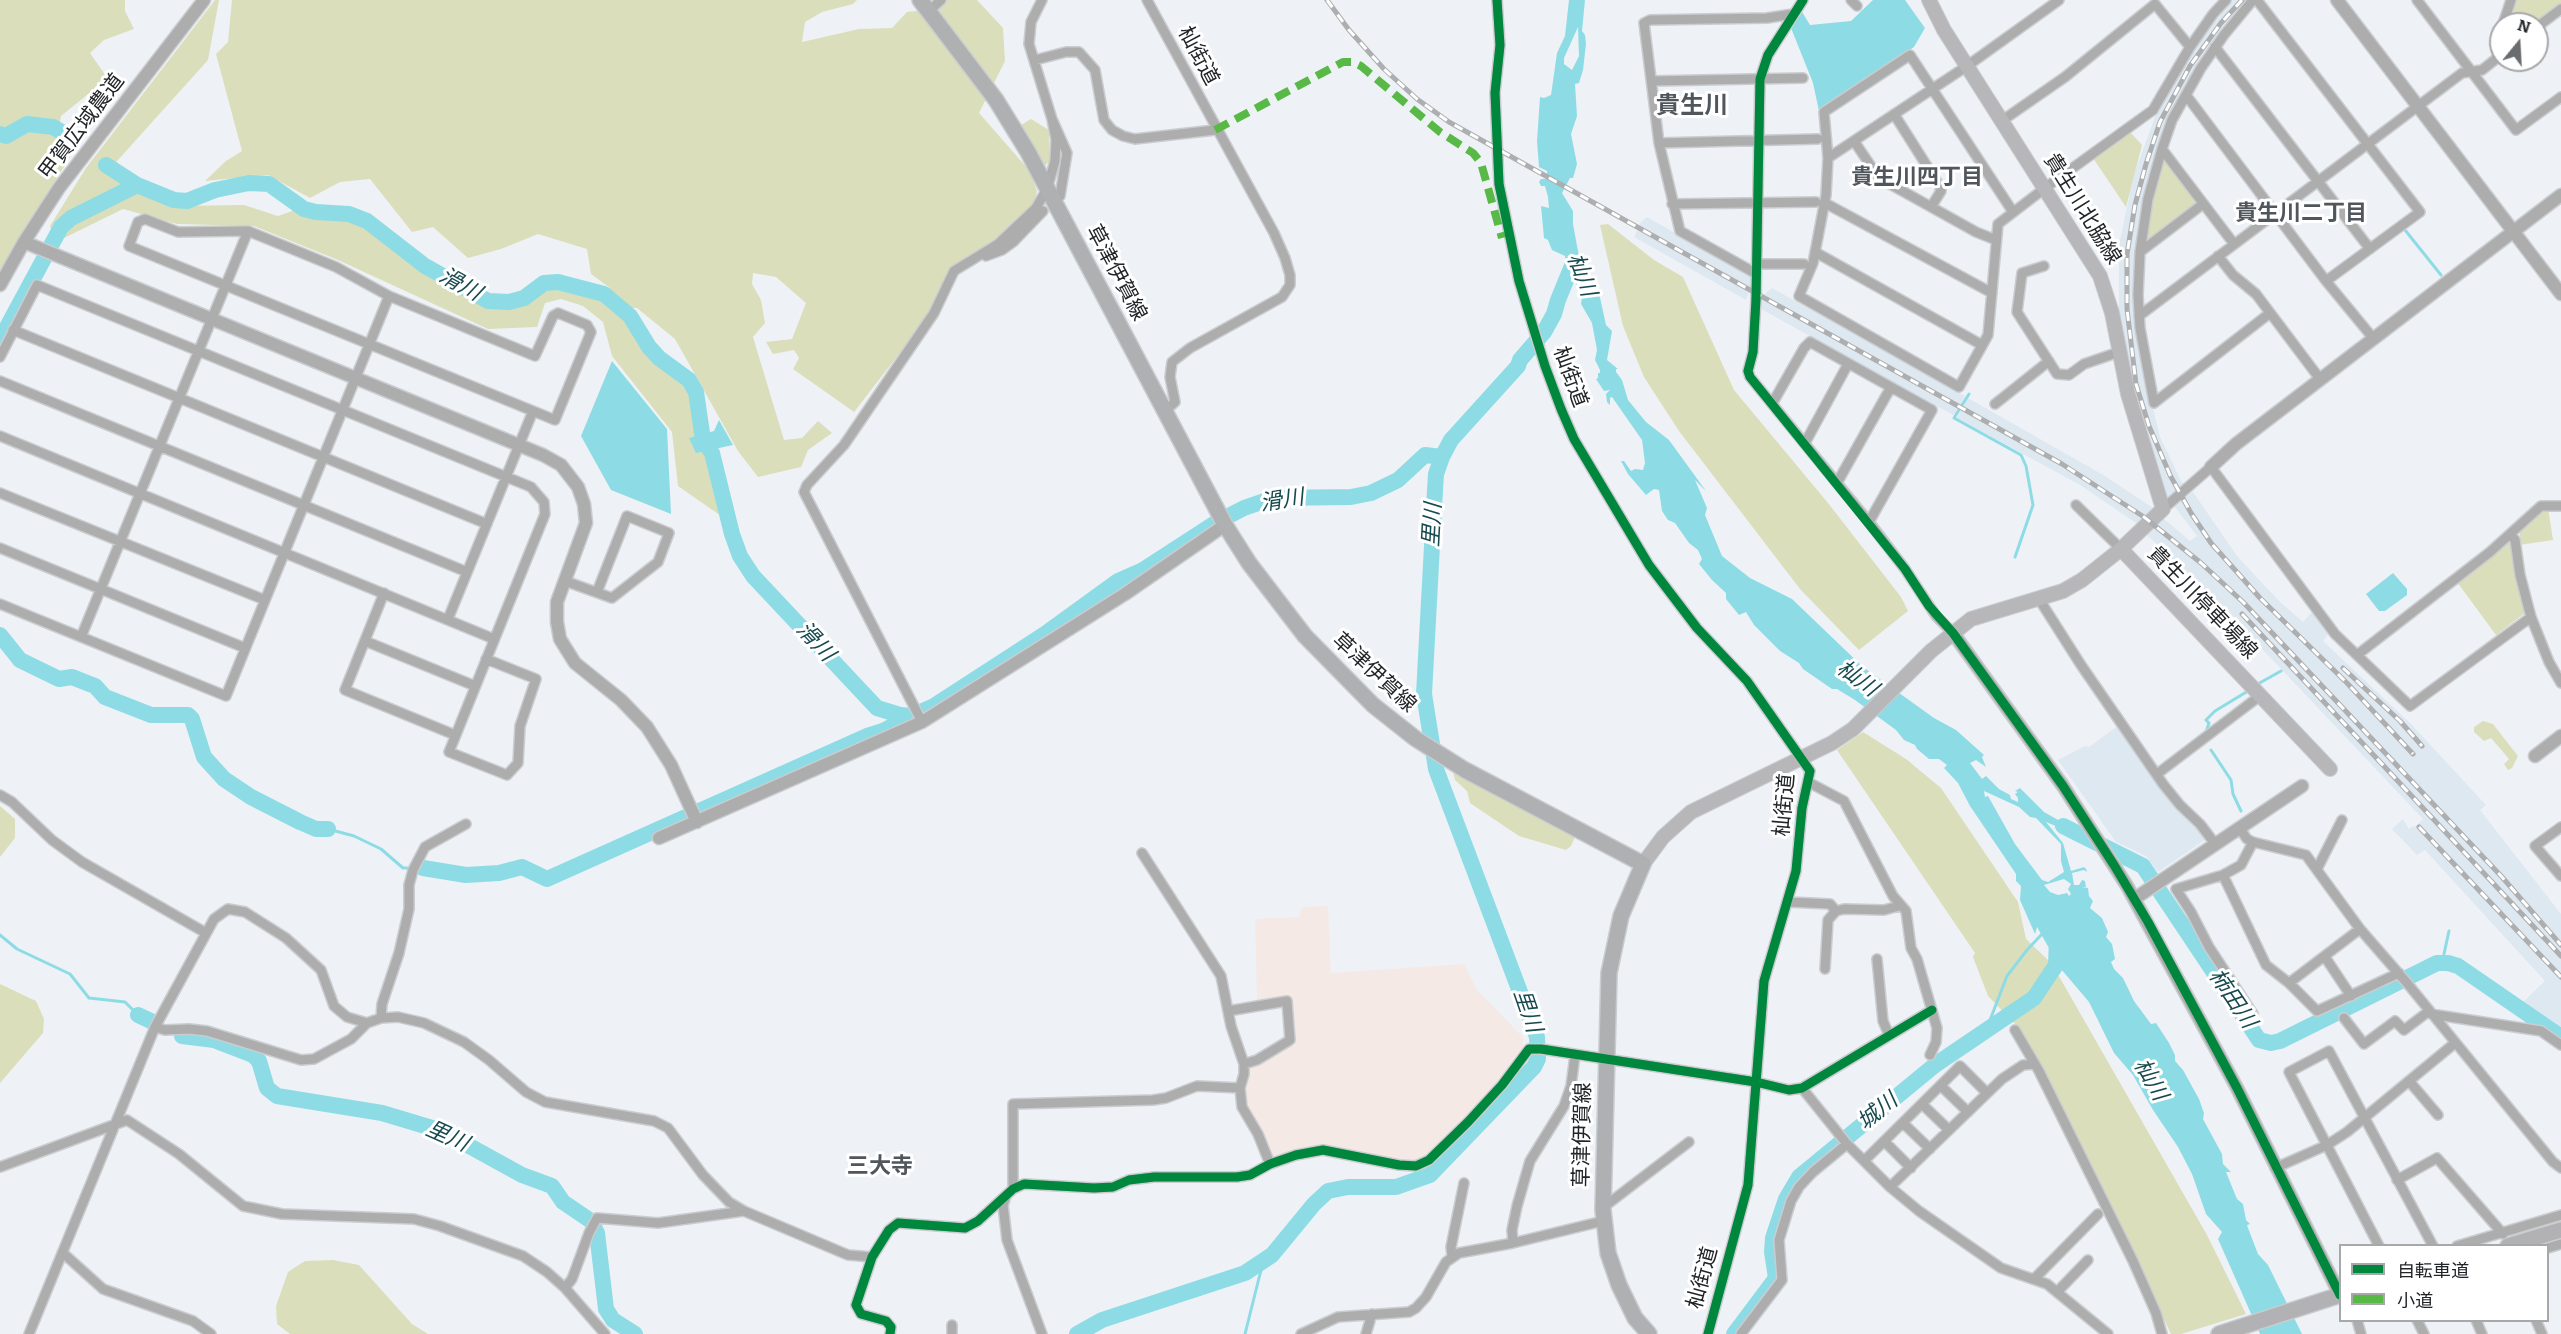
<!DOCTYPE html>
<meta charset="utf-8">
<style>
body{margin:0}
#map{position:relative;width:2561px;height:1334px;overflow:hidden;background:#eef2f6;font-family:Bitter,"Noto Sans JP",serif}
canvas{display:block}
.legend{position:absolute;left:2339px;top:1244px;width:210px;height:78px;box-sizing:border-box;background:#fff;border:2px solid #a7a8a9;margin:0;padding:8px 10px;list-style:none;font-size:18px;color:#222528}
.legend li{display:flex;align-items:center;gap:12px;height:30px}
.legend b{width:30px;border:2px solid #a7a8a9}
.north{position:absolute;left:2489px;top:12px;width:60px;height:60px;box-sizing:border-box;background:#fff;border:2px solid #a7a8a9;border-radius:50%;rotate:18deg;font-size:16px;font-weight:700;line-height:24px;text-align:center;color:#222528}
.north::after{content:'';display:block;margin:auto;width:21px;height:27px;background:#696d70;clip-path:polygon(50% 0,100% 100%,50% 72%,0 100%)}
</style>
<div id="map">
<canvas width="2561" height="1334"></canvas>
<ul class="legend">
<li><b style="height:8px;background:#00873e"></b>自転車道</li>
<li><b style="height:8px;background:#58b947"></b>小道</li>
</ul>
<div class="north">N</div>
</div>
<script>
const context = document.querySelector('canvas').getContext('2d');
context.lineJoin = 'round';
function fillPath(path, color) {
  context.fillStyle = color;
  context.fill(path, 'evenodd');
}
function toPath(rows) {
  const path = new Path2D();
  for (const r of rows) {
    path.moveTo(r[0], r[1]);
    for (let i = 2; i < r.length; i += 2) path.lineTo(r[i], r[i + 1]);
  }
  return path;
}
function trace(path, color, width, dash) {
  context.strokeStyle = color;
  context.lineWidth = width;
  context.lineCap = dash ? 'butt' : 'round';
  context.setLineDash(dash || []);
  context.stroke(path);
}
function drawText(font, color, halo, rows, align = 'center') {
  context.font = font + ' Bitter,"Noto Sans JP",serif';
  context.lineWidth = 6;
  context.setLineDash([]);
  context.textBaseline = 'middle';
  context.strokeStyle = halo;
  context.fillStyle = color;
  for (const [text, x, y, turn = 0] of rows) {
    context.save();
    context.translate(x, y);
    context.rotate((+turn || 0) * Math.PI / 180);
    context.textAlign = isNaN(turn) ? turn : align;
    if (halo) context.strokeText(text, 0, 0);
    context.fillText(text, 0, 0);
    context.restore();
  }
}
const built = toPath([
 [2232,0,2248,0,2212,43,2172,113,2137,250,2151,400,2160,437,2184,487,2168,500,2136,414,2119,318,2119,245,2134,174,2155,117,2193,50],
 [1647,217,1751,276,1752,284,1746,300,1634,237,1641,222],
 [1772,288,1965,396,1957,412,1953,415,1761,309,1761,297],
 [1968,398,2105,476,2156,510,2139,525,2080,485,1957,418],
 [2193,492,2237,556,2278,600,2303,622,2313,611,2329,633,2323,641,2412,725,2486,805,2480,810,2561,914,2561,1029,2523,1002,2545,981,2425,850,2417,855,2392,829,2403,819,2409,829,2413,826,2415,827,2423,819,2214,598,2146,534,2163,518,2190,541,2197,536,2174,506],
 [2119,725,2205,840,2158,872,2146,856,2116,842,2058,760,2085,746,2089,747]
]);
const education = toPath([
 [1328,906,1331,973,1464,964,1477,990,1523,1037,1523,1051,1501,1082,1427,1157,1419,1160,1398,1162,1324,1145,1273,1156,1246,1106,1244,1088,1249,1067,1286,1046,1295,1046,1290,996,1257,1003,1255,919,1299,917,1302,907]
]);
const green = toPath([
 [0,0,125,0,125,11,134,29,104,40,90,53,106,76,127,83,92,91,61,116,58,134,75,149,0,270],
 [215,0,219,0,208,60,109,170,142,192,177,206,244,205,278,216,301,208,358,214,409,256,475,297,519,299,546,286,610,288,591,274,587,249,538,234,501,249,468,258,433,227,412,232,370,179,340,182,310,198,268,175,205,181,226,161,242,151,216,54,228,42,232,0,857,0,853,4,822,12,805,22,802,42,859,29,892,28,907,12,933,9,945,0,977,0,1003,28,1005,61,979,113,1028,169,1040,157,1021,125,1031,119,1049,130,1050,161,1032,177,1037,191,1034,205,1014,230,953,269,930,314,854,412,793,369,799,358,794,350,773,354,766,342,792,339,806,303,776,277,753,273,752,284,761,300,765,323,753,337,784,440,802,438,818,421,832,433,808,450,801,467,758,477,738,451,675,339,637,308,629,308,646,335,696,383,724,518,678,486,672,432,612,356,603,322,583,306,561,299,545,303,537,327,488,329,338,260,254,226,177,224,123,209,56,242,50,226,86,168],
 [2515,0,2561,0,2561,3,2533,24,2506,24],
 [2131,133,2142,145,2126,207,2093,158],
 [2164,158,2196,201,2195,206,2149,240,2146,236,2149,210],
 [1608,224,1654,260,1683,277,1734,390,1828,503,1901,597,1908,611,1859,650,1800,589,1679,431,1644,377,1623,326,1600,225],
 [2548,508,2553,540,2519,545,2520,532,2542,510],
 [2508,540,2512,541,2518,584,2525,613,2496,635,2457,582],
 [2483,721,2493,724,2518,756,2512,768,2508,770,2504,764,2509,759,2491,738,2484,741,2474,732,2474,727],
 [1863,732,1906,759,1941,788,2018,902,2026,939,2048,960,2060,978,2207,1235,2246,1314,2181,1334,2171,1334,2098,1182,2018,1027,1988,996,1973,957,1975,953,1837,750],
 [1453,772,1575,837,1571,846,1566,850,1519,836,1470,803,1467,791,1455,780],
 [0,806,15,819,15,838,0,857],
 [0,984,36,1001,44,1019,43,1033,0,1083],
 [333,1260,359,1265,412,1324,428,1334,290,1334,277,1324,276,1306,288,1272,305,1261]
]);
const water = toPath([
 [1569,0,1585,0,1582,31,1585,35,1586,44,1583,70,1579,83,1575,84,1577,116,1571,134,1577,164,1573,178,1570,178,1562,193,1573,211,1573,224,1580,262,1593,283,1594,290,1599,293,1606,325,1612,331,1607,360,1618,369,1616,369,1616,372,1622,380,1628,400,1646,422,1669,440,1706,491,1695,480,1707,508,1705,515,1722,556,1750,578,1792,599,1863,667,1934,718,1956,730,1984,755,1982,757,1986,767,1976,760,1970,763,1982,779,1986,776,1999,789,2010,795,2011,799,2018,802,2018,798,2015,794,2018,792,2015,791,2020,788,2044,812,2083,834,2085,838,2046,822,2063,843,2071,871,2084,867,2086,869,2087,872,2084,870,2072,873,2074,885,2079,885,2082,880,2085,881,2086,887,2082,887,2088,888,2089,896,2093,901,2090,908,2102,918,2108,932,2106,937,2112,944,2115,959,2111,962,2114,969,2123,978,2134,1001,2151,1024,2156,1023,2169,1043,2175,1055,2175,1061,2183,1070,2199,1099,2204,1113,2203,1119,2222,1154,2223,1164,2231,1172,2226,1172,2237,1199,2243,1204,2246,1220,2250,1224,2247,1225,2248,1228,2258,1254,2268,1265,2302,1334,2260,1334,2218,1239,2222,1232,2206,1214,2192,1174,2178,1147,2153,1110,2133,1075,2114,1053,2089,1002,2061,969,2037,927,2035,934,2020,900,2021,886,2016,881,2016,874,1970,806,1958,783,1944,768,1947,765,1939,759,1929,759,1917,749,1915,745,1904,740,1896,730,1855,700,1837,689,1832,689,1803,669,1799,663,1780,651,1754,625,1746,612,1739,615,1726,599,1726,593,1712,580,1699,564,1702,559,1698,550,1689,543,1675,523,1668,520,1662,511,1659,490,1654,489,1646,495,1628,474,1621,461,1624,461,1631,471,1635,469,1643,470,1645,463,1642,440,1612,397,1610,398,1610,405,1607,402,1606,394,1610,390,1604,391,1596,379,1598,378,1598,373,1600,373,1600,370,1595,360,1597,350,1592,323,1581,304,1582,297,1579,289,1583,292,1585,290,1583,282,1578,274,1577,286,1573,273,1563,269,1566,263,1565,256,1552,250,1548,240,1544,238,1541,206,1549,208,1548,197,1545,186,1541,186,1539,182,1541,179,1547,179,1547,171,1539,167,1537,141,1540,97,1544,98,1551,95,1557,53,1565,36],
 [1578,27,1579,56,1572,70,1564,64,1564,58],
 [1984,791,2019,807,2030,817,2036,818,2061,844,2061,861,2064,872,2048,882,2042,880,2015,844,1988,796,1985,797],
 [2064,879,2071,884,2068,889,2071,894,2069,896,2067,893,2058,895,2050,892,2044,885],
 [1873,0,1905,0,1925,28,1914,47,1819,111,1813,83,1791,28,1801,10,1810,25,1851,21],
 [612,361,667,429,671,514,611,490,581,436],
 [719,420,733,445,696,453,689,438,714,431],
 [2393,573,2407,589,2407,595,2385,611,2379,611,2366,594]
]);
const stream = toPath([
 [2405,230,2441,275],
 [1969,394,1954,418,2021,455,2026,466,2033,505,2015,557],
 [2256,685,2281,671],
 [2206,732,2209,723,2206,720,2215,711,2248,691],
 [2211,750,2231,780,2233,794,2241,811],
 [328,829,354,836,381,849,403,868,411,868],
 [2148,872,2153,869],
 [0,935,17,949,70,974,89,998,125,1002,138,1015],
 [2442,963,2449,931],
 [1985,1033,2007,976,2027,950,2042,934],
 [1245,1334,1263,1262]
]);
const river = toPath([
 [0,134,6,136,27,124,53,127,69,136],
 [106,165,137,185,174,200,187,201,215,190,249,183,269,184,304,209,316,212,349,214,367,221,425,266,488,301,509,302,524,298,544,283,558,282,604,294,630,316,649,347,659,358,689,380,696,392,703,440,712,453,732,534,740,556,753,576,877,708,900,715,911,716,934,706,1045,634,1118,581,1143,570,1217,522,1244,508,1273,498,1351,497,1371,493,1398,480,1425,455,1442,457],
 [0,340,61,227,71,218,137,185],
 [0,635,20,660,59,679,72,677,87,683,95,686,105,697,151,715,188,715,192,719,204,757,224,779,251,797,300,822,316,829,328,829],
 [2063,826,2143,866,2259,1040,2271,1043,2280,1041,2427,968,2437,963,2448,963,2458,966,2561,1037],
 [423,868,466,875,499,873,522,867,547,879,867,736,883,731,911,716],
 [138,1015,153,1022],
 [182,1036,214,1040,253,1055,259,1061,267,1088,277,1096,382,1113,442,1131,522,1175,552,1186,563,1202,591,1221,597,1233,606,1309,613,1320,635,1334],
 [1077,1334,1102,1320,1245,1273,1272,1255,1314,1204,1328,1191,1348,1187,1396,1187,1430,1175,1534,1067,1538,1059,1537,1037,1436,769,1424,694,1435,490,1436,474,1442,457,1451,440,1518,366,1520,360,1544,332,1554,314,1558,300,1574,261],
 [1734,1334,1776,1278,1772,1252,1773,1238,1786,1199,1799,1177,1935,1065,2034,998,2056,965,2057,939]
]);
const minor = toPath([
 [1042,0,1031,22,1029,44,1052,119,1067,153,1060,196],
 [1147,0,1274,233,1285,258,1290,275,1290,285,1282,297,1190,348,1172,362,1170,377,1175,402,1165,411],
 [1497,0,1500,45,1495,93,1499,184,1519,281,1545,366,1561,409,1574,439,1649,565,1697,628,1747,681,1810,771,1802,808,1796,871,1764,981,1748,1185,1708,1334],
 [1803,0,1768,55,1760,79,1756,299,1753,352,1748,371,1750,377,1869,522,1905,569,1936,616,1953,633],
 [1851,0,1857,6],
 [2257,0,2420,212,2326,281],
 [2417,0,2516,130,2561,97],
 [929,11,941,0],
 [2503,24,2511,0],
 [2537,27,2561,9],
 [2215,47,2370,249],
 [2497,58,2501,30],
 [1035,60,1066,52,1079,52,1095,70,1104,120,1112,130,1123,136,1135,139,1215,130],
 [1652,81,1803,78],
 [2186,95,2326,281,2373,338],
 [1894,114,1939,185,1941,191,1931,207],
 [2003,120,2065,77,2155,4,2190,47],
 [1854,141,1879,178,1976,232,1996,240],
 [1659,143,1818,139],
 [1828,158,1967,66,2059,0],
 [1825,203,1992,293],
 [1672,204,1816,202],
 [2203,204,2140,252,2138,295,2140,328,2154,403,2270,313],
 [2013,212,1910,55,1824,112,1828,158,1826,195,1813,263,1799,296,1959,387,1988,335,1998,224,2045,188,2153,110,2190,47,2213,14,2226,0],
 [145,219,178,232,248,231,336,267,389,296,535,356,553,316,558,313,587,325,591,332,555,420,129,246,138,222,145,219],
 [2234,244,2162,149,2172,120,2201,68,2224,35,2253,0],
 [1815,252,1982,345],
 [2140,252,2148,199,2162,149],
 [986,256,1002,250,1013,242,1043,211],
 [2218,256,2233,275,2256,294,2320,379],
 [1757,264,1804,264],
 [2044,266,2022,273,2017,312,2057,374,2069,375,2084,364,2119,352],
 [1755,273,1680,231,1659,143,1644,23,1650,20,1767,18,1793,14],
 [2139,316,2462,73,2482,70,2501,55],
 [13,330,487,524],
 [0,357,37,285,531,487,544,502,545,514,449,752,507,775,518,763,520,726,536,679,486,659],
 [0,381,467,572],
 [1772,404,1804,348,1810,342,1932,410,1869,522],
 [1995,404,2049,361],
 [0,436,494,639],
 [1805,443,1848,364],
 [1837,483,1891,387],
 [0,493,265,600],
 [2076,505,2121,549],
 [2163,509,2211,467,2335,634,2410,706,2531,617],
 [2510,534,2515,540,2520,575,2531,617,2549,662,2561,683],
 [0,548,245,648],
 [565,581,612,598,658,562,669,533,627,516,597,592],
 [384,593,345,690,455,735],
 [2039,599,2081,665,2163,784,2180,805,2200,824,2216,845],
 [0,604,226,696,389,296],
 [448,619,533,411],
 [81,637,248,231],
 [365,641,475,686],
 [2357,655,2490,552,2541,506,2561,506],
 [922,722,804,492,807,485,844,445,934,313,954,271,998,244,1036,208,1047,189,1055,161,1056,139,1052,119],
 [2157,774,2261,695],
 [1808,782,1844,801,1893,896,1906,911,1911,948,1917,959,1937,1028,1936,1042,1930,1055],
 [0,795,12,802,52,840,82,862,206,933],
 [2561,827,2535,846,2561,876],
 [2240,829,2247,839,2253,842,2306,855,2360,929,2407,983,2553,1162,2561,1168],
 [2253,842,2241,865,2223,875,2176,889,2191,912,2209,947,2253,1014],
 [1142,853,1221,976,1231,1026,1244,1064,1244,1074,1240,1088,1242,1107,1258,1134,1270,1164],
 [2317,869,2342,820],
 [2223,875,2266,965,2289,983,2317,1011,2399,973],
 [1789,902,1830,904,1836,911,1844,909,1884,910,1899,906],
 [2325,957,2351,996],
 [1877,959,1883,1021,1889,1035],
 [1825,969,1828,920,1836,911],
 [2289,983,2360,929],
 [1228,1011,1287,1001,1290,1040,1257,1060,1244,1064],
 [2431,1014,2541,1031,2561,1045],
 [381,1018,382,1004,399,953,409,909,409,885,413,870,425,847,466,824],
 [2344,1018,2364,1044,2395,1021,2404,1030,2429,1011],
 [155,1027,165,1030,189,1029,207,1031,301,1060,314,1059,351,1039,367,1023],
 [2015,1030,2039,1071,2133,1261,2156,1313,2162,1334],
 [2409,1081,2438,1115],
 [1941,1086,1968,1112],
 [1802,1088,1847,1144,1890,1187,1919,1211,2001,1268,2047,1284,2108,1334],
 [1922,1104,1949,1130],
 [1903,1123,1930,1149],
 [1884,1141,1911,1168],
 [1864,1161,1960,1066,1987,1093],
 [0,1167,127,1120,179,1154,243,1206,282,1214,414,1219,440,1226,523,1256,547,1272,565,1288,605,1334],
 [2275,1168,2327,1145,2347,1132,2455,1043],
 [2397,1180,2437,1158,2503,1234],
 [1890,1187,2002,1079,2023,1065,2035,1064],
 [1013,1189,1013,1104,1153,1100,1166,1098,1197,1086,1240,1088],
 [1006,1196,1003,1205,1007,1240,1042,1334],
 [1603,1203,1609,1203,1689,1142],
 [1513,1243,1512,1230,1517,1206,1530,1161,1564,1106,1571,1086,1575,1055],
 [2379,1246,2289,1072,2329,1051,2433,1246],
 [2457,1246,2561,1215],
 [2548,1248,2561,1244],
 [63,1253,103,1289,193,1321,211,1334],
 [1452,1256,1451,1247,1464,1183],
 [2035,1278,2098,1214],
 [565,1288,572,1279,589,1233,597,1218,658,1223,744,1211],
 [2057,1292,2088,1260],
 [2357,1320,2361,1334],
 [2417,1320,2424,1334],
 [2476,1320,2482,1334],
 [2536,1320,2542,1334],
 [952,1325,952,1334],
 [29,1334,155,1027,214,919,228,909,245,912,286,938,321,970,334,1006,347,1017,367,1023,381,1018,398,1017,424,1023,464,1042,489,1060,526,1092,545,1102,654,1121,668,1128,703,1175,729,1202,744,1211,848,1255,872,1257],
 [890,1334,891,1327,886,1321,861,1314,856,1305,872,1257,889,1230,898,1223,965,1228,978,1221,1013,1189,1024,1184,1094,1188,1113,1187,1129,1180,1154,1177,1237,1177,1250,1175,1270,1164,1296,1155,1323,1150,1399,1165,1416,1166,1429,1160,1468,1122,1502,1085,1529,1049,1541,1049,1756,1082,1789,1090,1802,1088,1932,1010],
 [1301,1334,1338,1317,1409,1312,1416,1308,1426,1297,1446,1262,1459,1253,1513,1243,1603,1221],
 [1366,1334,1372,1314],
 [1741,1334,1782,1280,1779,1240,1791,1201,1799,1187,1813,1172,1847,1144]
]);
const tertiary = toPath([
 [2337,0,2561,294],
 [24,242,543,455,561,465,578,487,584,504,586,523,557,602,557,622,560,639,575,663,621,700,647,727,671,765,697,822],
 [0,285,24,242,59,188,204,0],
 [2211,467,2236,444,2561,195],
 [1953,633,2063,786,2127,886,2237,1088,2340,1295],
 [2535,756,2561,736],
 [659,838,922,722,1125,594,1225,525],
 [2134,899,2302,786]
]);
const secondary = toPath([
 [2121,549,2330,769],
 [1643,864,1663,837,1691,812,1832,743,1853,729,1931,651,1971,619,2063,591,2082,580,2121,549,2163,509,2128,394,2112,313,2100,276,1944,30,1929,0]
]);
const primary = toPath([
 [920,0,996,100,1028,152,1225,525,1249,563,1305,636,1373,705,1416,739,1465,770,1643,864,1621,916,1609,973,1603,1210,1608,1253,1619,1285,1635,1318,1649,1334]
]);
const trunk = toPath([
 [2508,1246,2561,1230],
 [2219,1334,2340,1295]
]);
const rail = toPath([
 [1327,0,1349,30,1384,69,1417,99,1449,122,2062,464,2144,517,2201,563,2243,602,2502,877,2561,945],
 [2242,0,2221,23,2190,66,2160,122,2146,164,2135,205,2127,254,2127,309,2136,384,2149,426,2170,475,2191,513,2211,543,2260,598,2347,683,2413,754],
 [2242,614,2561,956],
 [2343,668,2400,721,2422,746],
 [2419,827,2561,977]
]);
const quiet = toPath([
 [1215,130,1343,62,1352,62,1361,66,1440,132,1473,153,1481,163,1502,238]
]);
const cycleway = toPath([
 [1497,0,1500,45,1495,93,1499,184,1519,281,1545,366,1561,409,1574,439,1649,565,1697,628,1747,681,1810,771,1802,808,1796,871,1764,981,1748,1185,1708,1334],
 [1803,0,1768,55,1760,79,1756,299,1753,352,1748,371,1750,377,1905,569,1929,606,1953,633,2063,786,2114,865,2148,922,2237,1088,2340,1295],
 [890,1334,891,1327,886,1321,861,1314,856,1305,872,1257,889,1230,898,1223,965,1228,978,1221,1013,1189,1024,1184,1094,1188,1113,1187,1129,1180,1154,1177,1237,1177,1250,1175,1270,1164,1296,1155,1323,1150,1399,1165,1416,1166,1429,1160,1468,1122,1502,1085,1529,1049,1541,1049,1756,1082,1789,1090,1802,1088,1932,1010]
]);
const streetNames = [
 ["杣街道",1198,56,62],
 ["甲賀広域農道",82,127,-53],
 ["貴生川北脇線",2082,209,58],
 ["草津伊賀線",1116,273,62],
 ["杣街道",1570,377,70],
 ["貴生川停車場線",2202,603,46],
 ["草津伊賀線",1374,673,43],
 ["杣街道",1785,805,-85],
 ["草津伊賀線",1583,1135,-89],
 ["杣街道",1703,1278,-75]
];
const neighbourhoodNames = [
 ["貴生川四丁目",1917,178],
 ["貴生川二丁目",2301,214],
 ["三大寺",880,1167]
];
const waterNames = [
 ["杣川",1581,275,69],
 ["滑川",460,285,29],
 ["滑川",1282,501,-9],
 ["里川",1433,525,-87],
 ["滑川",815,642,47],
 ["杣川",1857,679,36],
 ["柿田川",2232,999,56],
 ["里川",1527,1011,71],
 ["杣川",2150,1080,60],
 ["城川",1878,1112,-39],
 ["里川",447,1137,24]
];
const quarterNames = [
 ["貴生川",1692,106]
];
fillPath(built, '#dee8f1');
fillPath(education, '#f5e9e6');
fillPath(green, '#dbdeba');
fillPath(water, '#8ddce5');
trace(stream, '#8ddce5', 3);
trace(river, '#8ddce5', 16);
trace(minor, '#cacdd0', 12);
trace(tertiary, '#cacdd0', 15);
trace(secondary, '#cacdd0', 16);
trace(primary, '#cacdd0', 18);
trace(trunk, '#cacdd0', 18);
trace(minor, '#adadae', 9);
trace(tertiary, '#adadae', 12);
trace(secondary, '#b7b6b8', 14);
trace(primary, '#afb0b1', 15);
trace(trunk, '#b2b2b4', 15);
trace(rail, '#adaeaf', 5);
trace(rail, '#fff', 3, [9]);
trace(quiet, '#58b947', 8, [15, 8]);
trace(cycleway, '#00873e', 9);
drawText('21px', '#222528', '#fff', streetNames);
drawText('bold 22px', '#4f565c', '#fff', neighbourhoodNames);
drawText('italic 22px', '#174a4f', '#fff', waterNames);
drawText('bold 24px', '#4f565c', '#fff', quarterNames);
</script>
